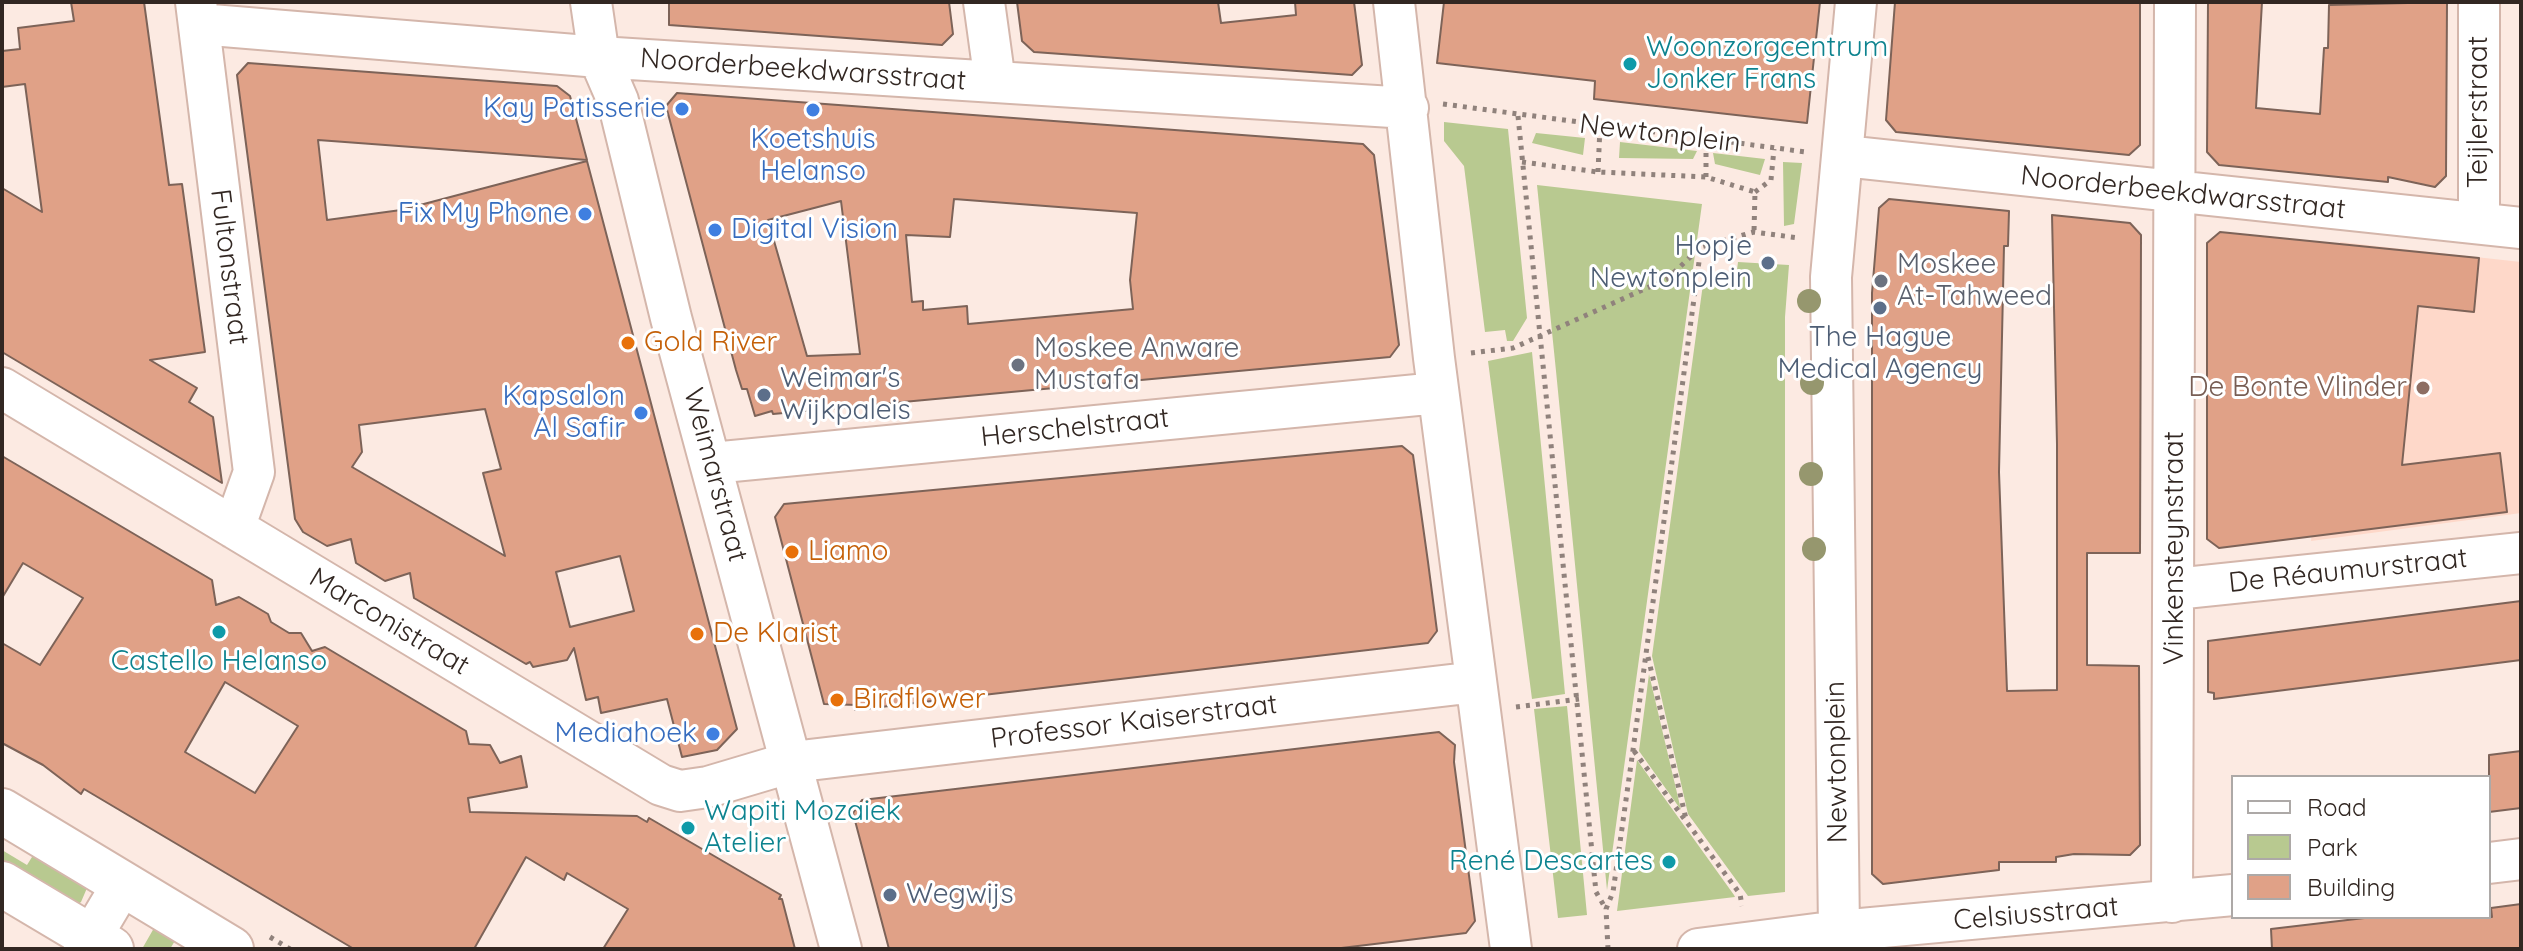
<!DOCTYPE html>
<meta charset="utf-8">
<style>
body{margin:0}
#map{position:relative;width:2523px;height:951px;overflow:hidden;background:#fceae2;font-family:Quicksand,sans-serif}
canvas{display:block}
.frame{position:absolute;inset:0;border:4px solid #322722;pointer-events:none}
.legend{position:absolute;left:2231px;top:775px;width:260px;height:144px;box-sizing:border-box;background:#fff;border:2px solid #ada9a7;margin:0;padding:10px 14px;list-style:none;font-size:24px;color:#322722}
.legend li{display:flex;align-items:center;gap:16px;height:40px}
.legend b{width:40px;border:2px solid #ada9a7}
</style>
<div id="map">
<canvas width="2523" height="951"></canvas>
<div class="frame"></div>
<ul class="legend">
<li><b style="height:10px;background:#fff"></b>Road</li>
<li><b style="height:22px;background:#b8c990"></b>Park</li>
<li><b style="height:22px;background:#e0a187"></b>Building</li>
</ul>
</div>
<script>
const context = document.querySelector('canvas').getContext('2d');
context.lineJoin = 'round';
function fillPath(path, color) {
  context.fillStyle = color;
  context.fill(path, 'evenodd');
}
function toPath(rows) {
  const path = new Path2D();
  for (const r of rows) {
    path.moveTo(r[0], r[1]);
    for (let i = 2; i < r.length; i += 2) path.lineTo(r[i], r[i + 1]);
  }
  return path;
}
function trace(path, color, width, dash) {
  context.strokeStyle = color;
  context.lineWidth = width;
  context.lineCap = dash ? 'butt' : 'round';
  context.setLineDash(dash || []);
  context.stroke(path);
}
function drawText(font, color, halo, rows, align = 'center') {
  context.font = font + ' Quicksand,sans-serif';
  context.lineWidth = 6;
  context.setLineDash([]);
  context.textBaseline = 'middle';
  context.strokeStyle = halo;
  context.fillStyle = color;
  for (const [text, x, y, turn = 0] of rows) {
    context.save();
    context.translate(x, y);
    context.rotate((+turn || 0) * Math.PI / 180);
    context.textAlign = isNaN(turn) ? turn : align;
    if (halo) context.strokeText(text, 0, 0);
    context.fillText(text, 0, 0);
    context.restore();
  }
}
const built = toPath([
 [2340,242,2521,262,2521,513,2311,541]
]);
const green = toPath([
 [1444,122,1508,129,1527,318,1513,341,1507,341,1505,330,1485,332,1464,166,1444,141],
 [1536,133,1585,138,1583,155,1532,143],
 [1620,142,1697,151,1693,159,1619,158],
 [1713,153,1765,159,1760,175,1715,164],
 [1783,162,1802,163,1794,224,1784,226],
 [1537,185,1702,204,1607,890,1556,371],
 [1738,262,1789,265,1785,317,1785,892,1748,896,1688,814,1652,656,1703,284,1737,270],
 [1532,352,1565,694,1532,699,1488,361],
 [1649,674,1681,810,1639,751],
 [1567,706,1587,915,1558,918,1534,709],
 [1637,760,1734,895,1735,897,1617,911],
 [37,849,87,888,81,902,77,905,2,868,2,850,27,865],
 [158,921,179,934,170,949,142,949]
]);
const building = toPath([
 [71,2,144,2,169,185,182,184,205,352,150,360,197,388,189,402,213,417,222,483,2,352,2,188,42,212,25,84,2,87,2,51,20,49,18,28,74,21,71,2],
 [669,2,949,2,953,34,942,45,669,25,669,2],
 [1017,2,1218,2,1221,23,1296,15,1295,2,1354,2,1362,65,1352,75,1034,52,1022,41,1017,2],
 [1444,2,1820,2,1807,123,1594,99,1595,81,1437,63,1444,2],
 [1895,2,2140,2,2140,145,2129,155,1896,132,1886,120,1895,2],
 [2208,2,2262,2,2256,108,2320,114,2324,48,2328,48,2329,5,2447,2,2446,176,2435,187,2388,177,2388,182,2219,165,2207,152,2208,2],
 [248,63,557,86,570,96,587,160,318,140,327,220,401,210,587,161,737,729,717,750,682,757,667,699,601,713,598,697,586,700,574,648,567,660,533,667,530,662,526,664,414,598,410,573,385,581,356,563,351,539,327,546,303,532,295,519,237,75,248,63],
 [485,409,501,469,483,473,505,556,352,467,362,452,359,425,485,409],
 [620,556,634,611,570,627,556,572,620,556],
 [677,93,1363,144,1374,155,1399,345,1390,357,773,414,772,411,755,416,747,389,742,389,736,370,666,106,677,93],
 [954,199,1137,213,1130,280,1133,309,968,324,967,306,923,310,923,301,912,302,906,235,950,237,954,199],
 [841,201,860,354,807,356,768,220,841,201],
 [1889,199,2009,211,2008,246,2004,246,1999,472,2007,691,2057,690,2057,444,2052,215,2130,223,2141,235,2140,553,2087,553,2087,665,2139,666,2140,845,2130,855,2074,854,2056,857,2056,862,1999,862,1999,870,1883,884,1872,874,1872,293,1879,208,1889,199],
 [2220,232,2479,258,2474,312,2418,306,2402,465,2500,453,2507,512,2219,548,2207,539,2207,243,2220,232],
 [1402,446,1413,455,1428,562,1437,631,1428,643,855,710,858,705,824,704,775,517,784,504,1402,446],
 [2,456,212,580,216,605,239,597,268,614,271,622,289,633,301,633,312,651,325,647,466,731,469,744,490,745,500,763,521,756,527,787,468,798,470,812,637,816,647,822,649,818,781,895,779,899,782,899,795,949,603,949,628,909,567,873,564,880,526,857,474,949,354,949,84,789,81,794,43,765,2,743,2,643,40,665,83,598,23,563,2,598,2,456],
 [225,682,298,726,255,793,185,752,225,682],
 [2521,601,2521,660,2214,699,2214,693,2208,692,2208,641,2521,601],
 [1439,732,1455,745,1454,762,1475,921,1466,933,1333,949,889,949,853,813,862,800,1439,732],
 [2521,751,2521,808,2489,812,2489,755,2521,751],
 [2521,904,2521,949,2272,949,2271,929,2373,917,2492,917,2491,908,2521,904]
]);
const path = toPath([
 [1443,104,1806,152],
 [1518,116,1596,892,1606,909],
 [1522,162,1598,172,1706,177,1755,192,1754,232],
 [1598,172,1600,127],
 [1706,177,1706,139],
 [1755,192,1771,180,1774,149],
 [1471,353,1513,348,1667,279,1701,247,1754,232,1799,238],
 [1648,657,1686,819],
 [1516,707,1579,699],
 [1634,751,1740,894,1742,906],
 [270,937,290,949],
 [1608,949,1606,909,1613,892,1633,750,1701,247]
]);
const minor = toPath([
 [196,2,254,472,234,528],
 [591,2,599,57,618,101,671,318,841,949],
 [984,2,995,82],
 [1394,2,1434,358,1511,949],
 [2479,2,2479,223],
 [199,24,599,57,1408,108],
 [1844,156,2521,228],
 [2,388,661,785,680,791,708,787,792,762,1476,682],
 [712,463,1438,393],
 [2175,589,2521,553],
 [2489,863,2521,859],
 [2172,902,2175,2],
 [84,949,122,885],
 [1698,949,1839,931,1831,277,1856,2],
 [1839,949,1839,931,2233,895]
]);
const tertiary = toPath([
 [2,811,231,949],
 [2,884,111,949]
]);
const trees = [
 [1809,301],
 [1812,383],
 [1811,474],
 [1814,549]
];
const markers = [
 [1630,64,8,"#0f9aa8"],
 [682,109,8,"#3f7fe0"],
 [813,110,8,"#3f7fe0"],
 [585,214,8,"#3f7fe0"],
 [715,230,8,"#3f7fe0"],
 [1768,263,8,"#5c6f8a"],
 [1881,281,8,"#6b7280"],
 [1880,308,8,"#5c6f8a"],
 [628,343,8,"#e8710a"],
 [1018,365,8,"#6b7280"],
 [2423,388,8,"#8d6e63"],
 [764,395,8,"#5c6f8a"],
 [641,413,8,"#3f7fe0"],
 [792,552,8,"#e8710a"],
 [219,632,8,"#0f9aa8"],
 [697,634,8,"#e8710a"],
 [837,700,8,"#e8710a"],
 [713,734,8,"#3f7fe0"],
 [688,828,8,"#0f9aa8"],
 [1669,862,8,"#0f9aa8"],
 [890,895,8,"#5c6f8a"]
];
const cultureNames = [
 ["Woonzorgcentrum",1646,48],
 ["Jonker Frans",1646,80],
 ["Castello Helanso",219,662,"center"],
 ["Wapiti Mozaiek",704,812],
 ["Atelier",704,844],
 ["René Descartes",1653,862,"right"]
];
const streetNames = [
 ["Noorderbeekdwarsstraat",803,70,4],
 ["Teijlerstraat",2479,112,-90],
 ["Newtonplein",1660,134,7],
 ["Noorderbeekdwarsstraat",2183,193,6],
 ["Fultonstraat",229,267,83],
 ["Herschelstraat",1075,428,-6],
 ["Weimarstraat",715,475,75],
 ["Vinkensteynstraat",2175,548,-90],
 ["De Réaumurstraat",2348,571,-6],
 ["Marconistraat",389,622,31],
 ["Professor Kaiserstraat",1134,722,-7],
 ["Newtonplein",1837,762,-91],
 ["Celsiusstraat",2036,914,-5]
];
const shopNames = [
 ["Kay Patisserie",666,109],
 ["Koetshuis",813,140,"center"],
 ["Helanso",813,172,"center"],
 ["Fix My Phone",569,214],
 ["Digital Vision",731,230,"left"],
 ["Kapsalon",625,397],
 ["Al Safir",625,429],
 ["Mediahoek",697,734]
];
const serviceNames = [
 ["Hopje",1752,247,"right"],
 ["Newtonplein",1752,279,"right"],
 ["The Hague",1880,338,"center"],
 ["Medical Agency",1880,370,"center"],
 ["Weimar's",780,379],
 ["Wijkpaleis",780,411],
 ["Wegwijs",906,895]
];
const worshipNames = [
 ["Moskee",1897,265],
 ["At-Tahweed",1897,297],
 ["Moskee Anware",1034,349],
 ["Mustafa",1034,381]
];
const foodNames = [
 ["Gold River",644,343],
 ["Liamo",808,552],
 ["De Klarist",713,634],
 ["Birdflower",853,700]
];
const educationNames = [
 ["De Bonte Vlinder",2407,388]
];
fillPath(built, '#fed8c9');
fillPath(green, '#b8c990');
fillPath(building, '#e0a187');
trace(building, '#7d6358', 2);
trace(minor, '#d4b6ab', 44);
trace(tertiary, '#d4b6ab', 48);
trace(path, '#90827c', 5, [4, 6]);
trace(minor, '#fff', 40);
trace(tertiary, '#fff', 44);
context.fillStyle = '#96976e';
for (const [x, y] of trees) {
  context.beginPath();
  context.arc(x, y, 12, 0, 2 * Math.PI);
  context.fill();
}
for (const [x, y, r, color] of markers) {
  const dot = new Path2D();
  dot.arc(x, y, r, 0, 2 * Math.PI);
  context.fillStyle = color;
  context.fill(dot);
  trace(dot, '#fff', 3);
}
drawText('28px', '#0d838f', '#fff', cultureNames, 'left');
drawText('28px', '#322722', '#fff', streetNames);
drawText('28px', '#366cbe', '#fff', shopNames, 'right');
drawText('28px', '#4e5e75', '#fff', serviceNames, 'left');
drawText('28px', '#5b616d', '#fff', worshipNames, 'left');
drawText('28px', '#c56008', '#fff', foodNames, 'left');
drawText('28px', '#785e54', '#fff', educationNames, 'right');
</script>
